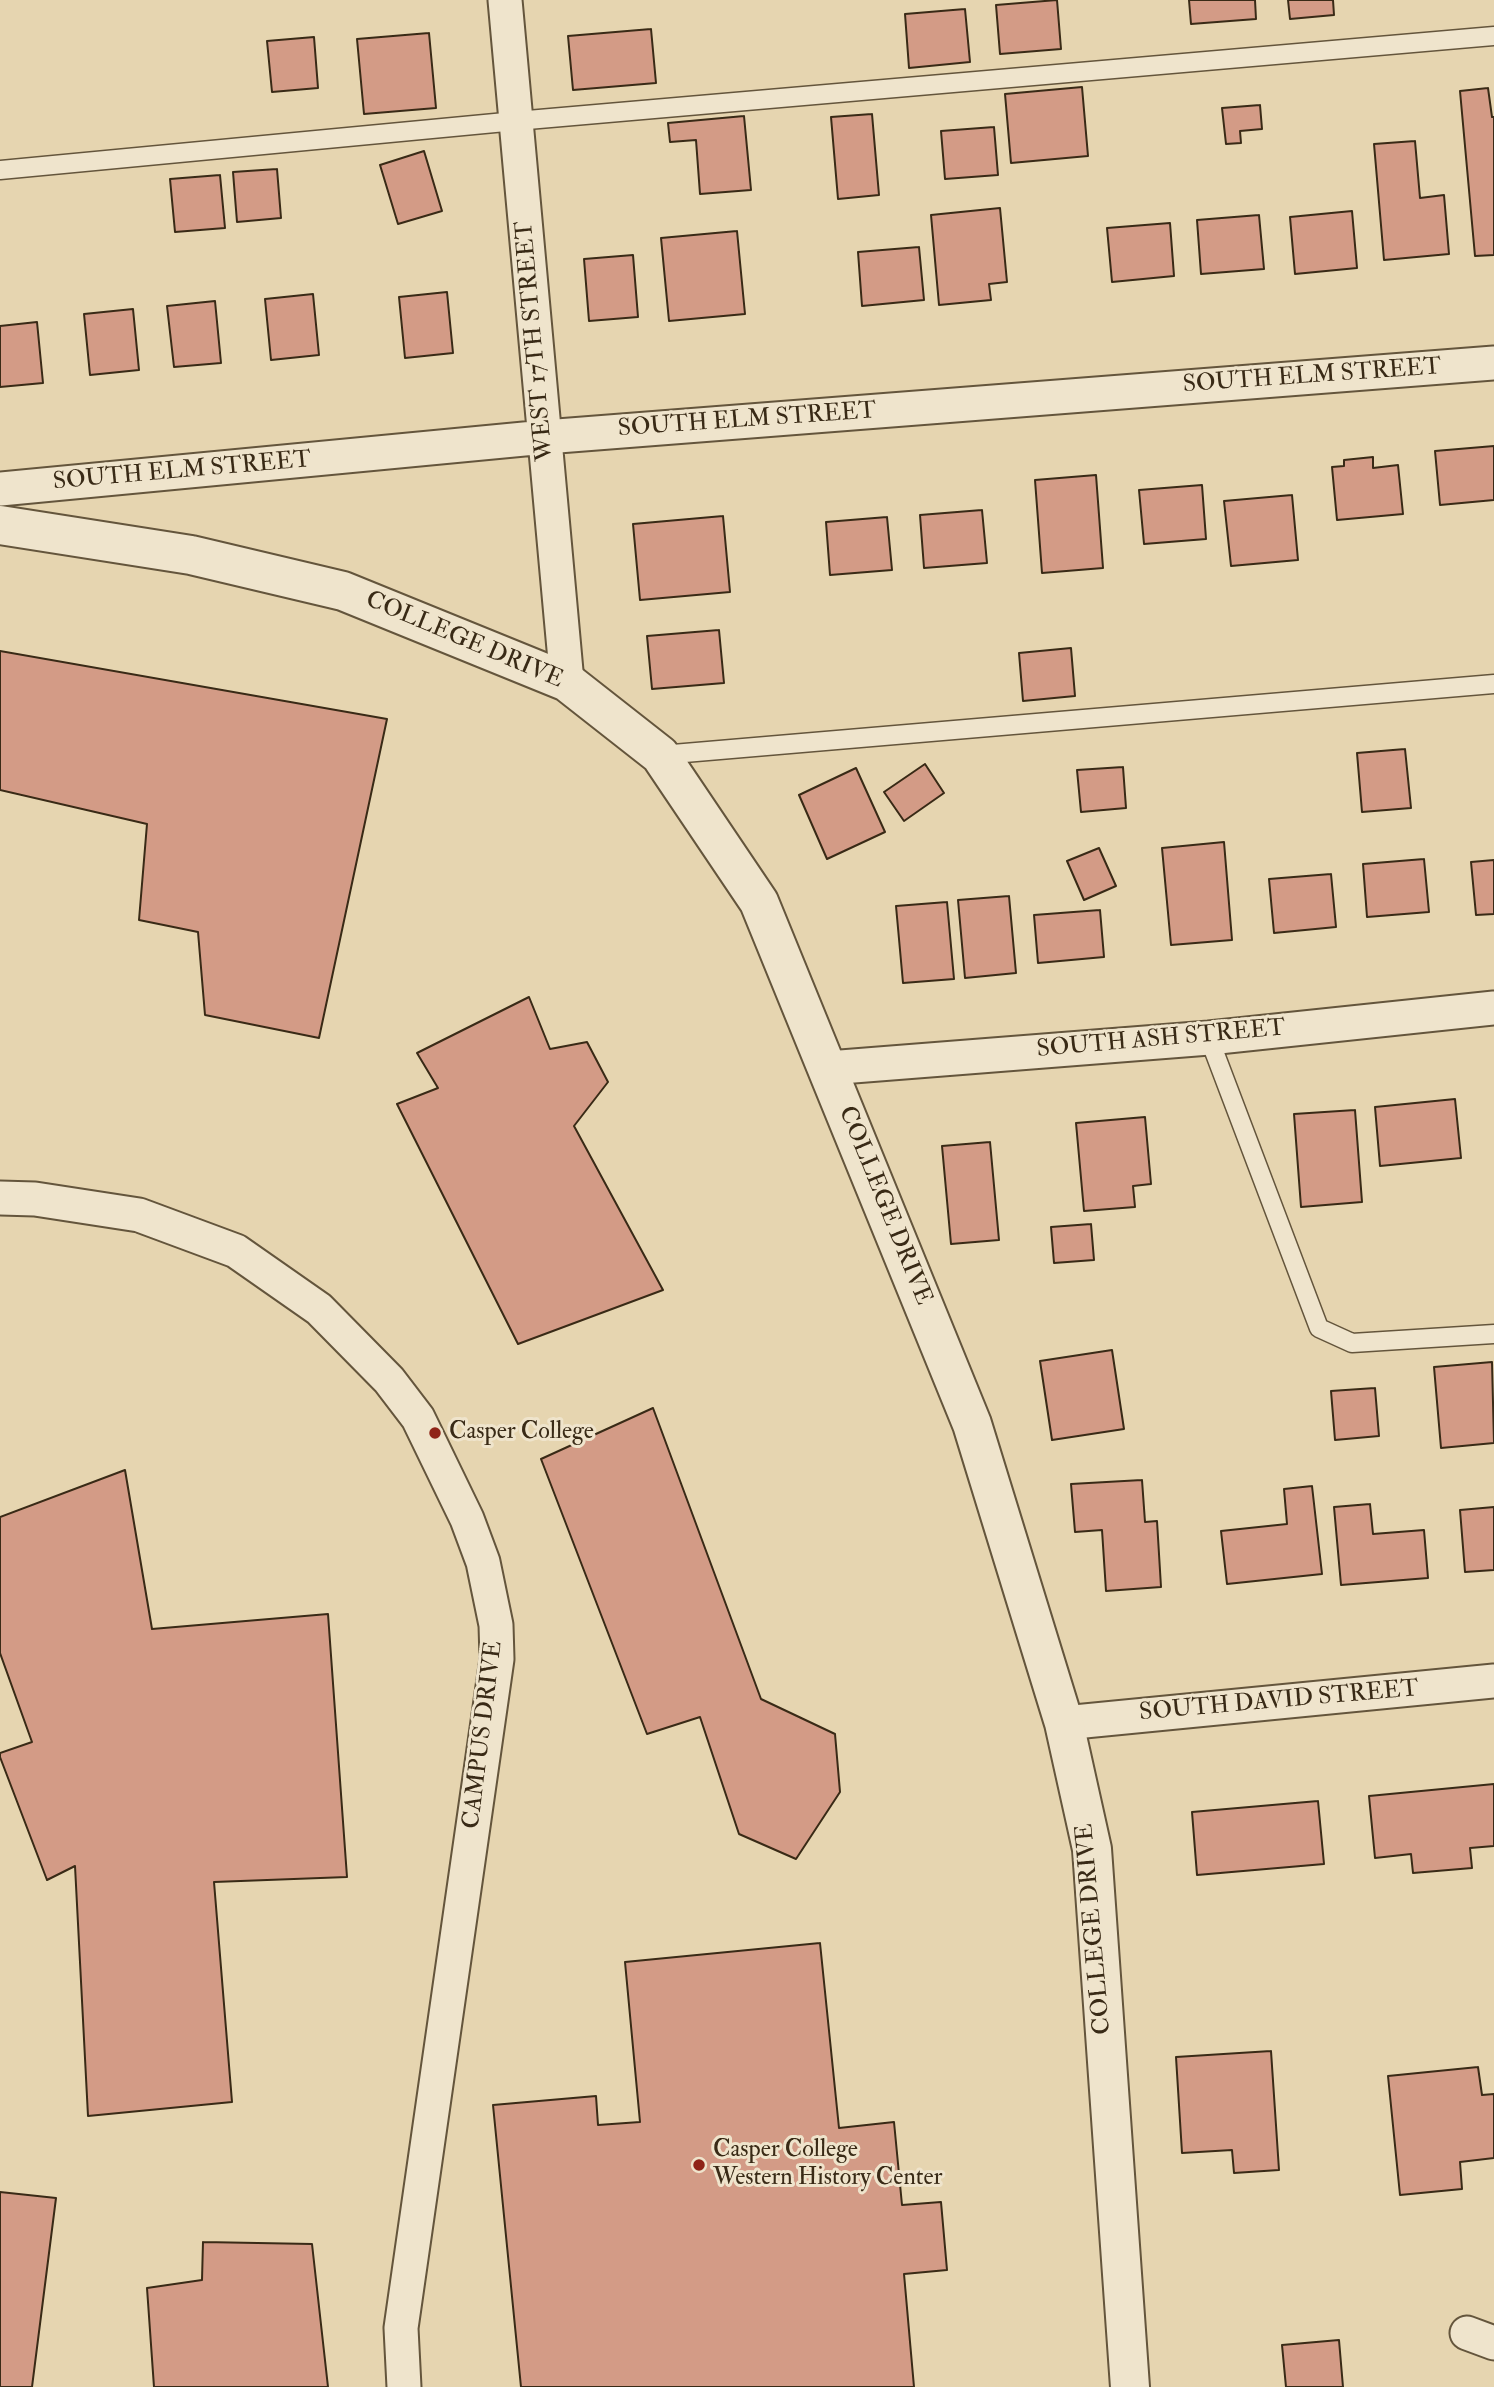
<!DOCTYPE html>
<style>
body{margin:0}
canvas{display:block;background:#e6d5b0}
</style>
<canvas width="1494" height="2387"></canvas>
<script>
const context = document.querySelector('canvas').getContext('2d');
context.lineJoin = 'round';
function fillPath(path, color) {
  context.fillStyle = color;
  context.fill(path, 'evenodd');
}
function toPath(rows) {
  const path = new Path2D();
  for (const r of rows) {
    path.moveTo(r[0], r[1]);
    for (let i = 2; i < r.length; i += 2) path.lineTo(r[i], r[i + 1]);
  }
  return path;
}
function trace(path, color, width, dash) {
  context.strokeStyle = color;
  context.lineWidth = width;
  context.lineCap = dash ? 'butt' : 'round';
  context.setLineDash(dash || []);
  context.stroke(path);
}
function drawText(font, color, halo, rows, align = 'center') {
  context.font = font + ' "IM FELL Double Pica",serif';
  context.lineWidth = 6;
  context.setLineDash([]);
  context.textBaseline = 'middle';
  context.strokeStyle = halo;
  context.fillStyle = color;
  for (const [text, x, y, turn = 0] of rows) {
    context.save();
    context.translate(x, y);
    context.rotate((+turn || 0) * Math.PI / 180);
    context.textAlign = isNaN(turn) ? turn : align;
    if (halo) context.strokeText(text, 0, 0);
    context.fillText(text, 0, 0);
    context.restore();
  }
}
const building = toPath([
 [1057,0,1061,49,1000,54,996,5,1057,0],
 [1189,0,1255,0,1256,19,1191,24,1189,0],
 [1288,0,1333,0,1334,15,1290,19,1288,0],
 [965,9,970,62,909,68,905,14,965,9],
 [651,29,656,83,573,90,568,36,651,29],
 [429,33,436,108,364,114,357,39,429,33],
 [314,37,318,88,272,92,267,41,314,37],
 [1082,87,1088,156,1011,163,1005,94,1082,87],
 [1488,88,1492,117,1494,117,1494,255,1475,256,1460,91,1488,88],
 [1260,105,1262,129,1240,131,1241,143,1226,144,1222,108,1260,105],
 [872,114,879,195,838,199,831,117,872,114],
 [744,116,751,190,700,194,696,140,670,142,668,123,744,116],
 [994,127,998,175,945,179,941,131,994,127],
 [1415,141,1420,198,1444,195,1449,254,1384,260,1374,144,1415,141],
 [424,151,442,211,398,224,380,165,424,151],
 [277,169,281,218,237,222,233,172,277,169],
 [220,175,225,228,175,232,170,179,220,175],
 [1000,208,1007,282,989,284,991,300,939,305,931,215,1000,208],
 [1352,211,1357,268,1295,274,1290,217,1352,211],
 [1259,215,1264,269,1201,274,1197,220,1259,215],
 [1170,223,1174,276,1112,282,1107,228,1170,223],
 [737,231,745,314,669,321,661,238,737,231],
 [919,247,924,300,862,306,858,252,919,247],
 [633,255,638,317,589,321,584,259,633,255],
 [447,292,453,353,405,358,399,297,447,292],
 [313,294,319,355,271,360,265,299,313,294],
 [215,301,221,363,174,367,167,306,215,301],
 [133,309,139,370,90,375,84,314,133,309],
 [37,322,43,383,0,387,0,326,37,322],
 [1494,446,1494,500,1440,505,1435,451,1494,446],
 [1373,457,1373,468,1398,465,1403,514,1337,520,1332,467,1344,466,1344,460,1373,457],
 [1096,475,1103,568,1042,573,1035,480,1096,475],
 [1202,485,1206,539,1144,544,1139,490,1202,485],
 [1292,495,1298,560,1231,566,1224,501,1292,495],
 [982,510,987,563,924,568,920,515,982,510],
 [723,516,730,592,640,600,633,524,723,516],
 [887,517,892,570,830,575,826,522,887,517],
 [719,630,724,683,652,689,647,636,719,630],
 [1071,648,1075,696,1023,701,1019,653,1071,648],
 [0,651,387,719,319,1038,205,1015,198,932,139,920,147,824,0,790,0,651],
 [1405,749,1411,808,1362,812,1357,753,1405,749],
 [925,764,944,793,904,821,884,792,925,764],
 [1123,767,1126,808,1081,812,1077,770,1123,767],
 [856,768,885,832,827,859,799,795,856,768],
 [1224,842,1232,940,1171,945,1162,848,1224,842],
 [1099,848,1116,886,1084,900,1067,861,1099,848],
 [1424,859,1429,912,1367,917,1363,864,1424,859],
 [1494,860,1494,914,1476,915,1471,862,1494,860],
 [1331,874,1336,927,1274,933,1269,879,1331,874],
 [1009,896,1016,973,965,978,958,900,1009,896],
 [947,902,954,979,903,983,896,906,947,902],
 [1100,910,1104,957,1038,963,1034,915,1100,910],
 [529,997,550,1049,587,1042,608,1082,574,1126,663,1290,518,1344,397,1104,438,1088,417,1053,529,997],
 [1455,1099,1461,1158,1380,1166,1375,1107,1455,1099],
 [1355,1110,1362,1202,1301,1207,1294,1114,1355,1110],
 [1145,1117,1151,1184,1133,1186,1135,1207,1084,1211,1076,1123,1145,1117],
 [990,1142,999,1240,951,1244,942,1146,990,1142],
 [1091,1224,1094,1260,1054,1263,1051,1227,1091,1224],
 [1112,1350,1124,1429,1052,1440,1040,1361,1112,1350],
 [1492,1362,1494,1443,1441,1448,1434,1367,1492,1362],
 [1375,1388,1379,1436,1335,1440,1331,1391,1375,1388],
 [653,1408,761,1699,835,1734,840,1792,796,1859,739,1834,700,1717,647,1734,541,1459,653,1408],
 [125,1470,152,1629,328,1614,347,1877,214,1882,232,2102,88,2116,75,1866,47,1880,0,1757,0,1753,32,1742,0,1653,0,1517,125,1470],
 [1142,1480,1145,1522,1157,1521,1161,1587,1106,1591,1102,1530,1075,1532,1071,1484,1142,1480],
 [1312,1486,1322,1574,1227,1584,1221,1531,1287,1524,1284,1489,1312,1486],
 [1370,1504,1373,1534,1424,1530,1428,1578,1341,1585,1334,1507,1370,1504],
 [1494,1507,1494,1570,1465,1572,1460,1510,1494,1507],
 [1494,1784,1494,1846,1470,1848,1472,1868,1413,1873,1411,1854,1375,1858,1369,1796,1494,1784],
 [1318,1801,1324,1864,1197,1875,1192,1812,1318,1801],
 [820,1943,839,2128,894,2122,902,2205,941,2202,947,2270,904,2274,914,2387,521,2387,493,2105,596,2096,598,2125,640,2122,625,1962,820,1943],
 [1271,2051,1279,2170,1234,2173,1232,2150,1182,2153,1176,2057,1271,2051],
 [1478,2067,1482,2095,1494,2094,1494,2158,1460,2162,1462,2189,1400,2195,1388,2076,1478,2067],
 [0,2192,56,2198,32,2387,0,2387,0,2192],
 [203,2242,312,2244,328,2387,154,2387,147,2288,202,2280,203,2242],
 [1339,2340,1343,2387,1286,2387,1282,2345,1339,2340]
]);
const service = toPath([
 [0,170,516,121,1494,36],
 [661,755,1494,684],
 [1209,1038,1319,1328,1352,1343,1494,1334]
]);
const minor = toPath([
 [505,0,567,682],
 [0,489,545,437,1494,363],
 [828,1068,1209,1038,1494,1008],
 [0,1198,35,1199,139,1215,236,1251,319,1309,389,1380,418,1418,467,1519,483,1562,496,1625,497,1659,401,2328,404,2387],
 [1064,1723,1494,1681],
 [1467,2333,1494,2343]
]);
const tertiary = toPath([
 [0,525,191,555,343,591,567,682,660,755,759,902,972,1424,1064,1723,1092,1849,1130,2387]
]);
const markers = [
 [435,1433,7,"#8f2418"],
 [699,2165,7,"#8f2418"]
];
const streetNames = [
 ["WEST 17TH STREET",536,341,-95],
 ["SOUTH ELM STREET",1312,377,-4],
 ["SOUTH ELM STREET",747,421,-4],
 ["SOUTH ELM STREET",182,472,-5],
 ["COLLEGE DRIVE",464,641,23],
 ["SOUTH ASH STREET",1161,1040,-5],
 ["COLLEGE DRIVE",884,1206,68],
 ["SOUTH DAVID STREET",1279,1702,-5],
 ["CAMPUS DRIVE",484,1735,-83],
 ["COLLEGE DRIVE",1095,1929,-95]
];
const poiNames = [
 ["Casper College",449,1433],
 ["Casper College",713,2151],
 ["Western History Center",713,2179]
];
fillPath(building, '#d39b86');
trace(building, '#392a16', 2);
trace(service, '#64553c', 21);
trace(minor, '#64553c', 37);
trace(tertiary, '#64553c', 42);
trace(service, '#efe4cc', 18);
trace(minor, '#efe4cc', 33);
trace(tertiary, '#efe4cc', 38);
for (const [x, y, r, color] of markers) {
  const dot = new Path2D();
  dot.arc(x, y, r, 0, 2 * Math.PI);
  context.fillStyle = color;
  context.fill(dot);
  trace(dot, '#efe4cc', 2.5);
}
drawText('24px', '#392a16', '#efe4cc', streetNames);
drawText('24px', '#392a16', '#efe4cc', poiNames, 'left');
</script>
